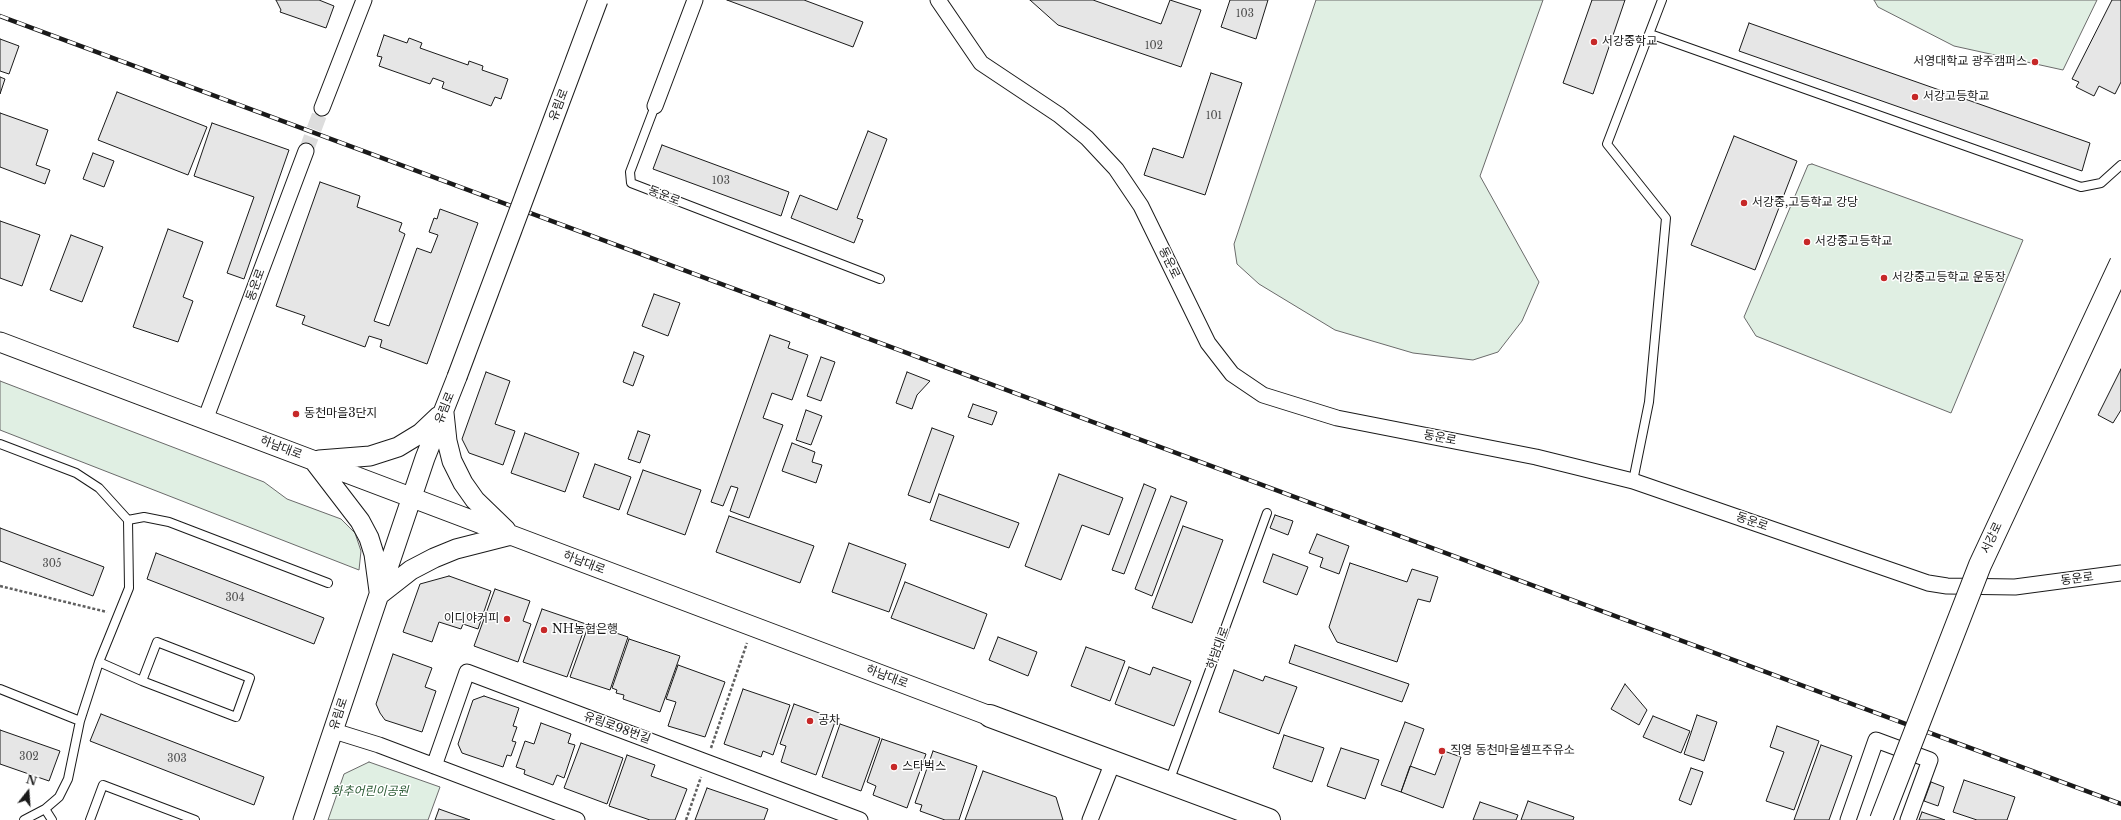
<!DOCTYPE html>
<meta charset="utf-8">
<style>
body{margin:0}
#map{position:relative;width:2121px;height:820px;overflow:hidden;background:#fff;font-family:"Libre Baskerville",serif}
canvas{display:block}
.north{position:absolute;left:8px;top:772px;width:40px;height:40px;-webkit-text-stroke:3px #fff;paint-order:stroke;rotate:17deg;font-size:11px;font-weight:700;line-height:16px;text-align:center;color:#1a1a1a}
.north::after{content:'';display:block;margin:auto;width:14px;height:18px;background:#1a1a1a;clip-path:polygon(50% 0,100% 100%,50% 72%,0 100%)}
</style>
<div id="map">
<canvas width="2121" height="820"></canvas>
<div class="north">N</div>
</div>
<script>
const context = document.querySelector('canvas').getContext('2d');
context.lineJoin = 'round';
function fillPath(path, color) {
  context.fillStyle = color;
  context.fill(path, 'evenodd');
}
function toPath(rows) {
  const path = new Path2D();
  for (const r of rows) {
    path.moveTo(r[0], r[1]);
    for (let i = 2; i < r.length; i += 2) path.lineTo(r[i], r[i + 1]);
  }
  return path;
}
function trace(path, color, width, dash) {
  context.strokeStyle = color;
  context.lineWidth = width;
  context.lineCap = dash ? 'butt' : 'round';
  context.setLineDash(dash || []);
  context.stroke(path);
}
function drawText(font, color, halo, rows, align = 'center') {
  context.font = font + ' "Libre Baskerville","Noto Sans KR",serif';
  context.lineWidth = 3;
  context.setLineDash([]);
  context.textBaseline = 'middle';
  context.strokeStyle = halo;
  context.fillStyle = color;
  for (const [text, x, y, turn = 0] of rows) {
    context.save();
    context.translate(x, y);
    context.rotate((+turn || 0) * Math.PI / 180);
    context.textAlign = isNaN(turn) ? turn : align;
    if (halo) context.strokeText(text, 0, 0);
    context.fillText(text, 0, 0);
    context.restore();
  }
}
const green = toPath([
 [1316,0,1543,0,1480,176,1539,282,1522,321,1498,352,1473,360,1413,353,1335,330,1259,284,1237,264,1234,244,1316,0],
 [1874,0,2097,0,2063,70,1954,46,1878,7,1874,0],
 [1812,164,2023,240,1951,413,1756,336,1744,317,1808,165,1812,164],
 [0,381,264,482,287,499,341,519,355,533,361,551,359,570,0,430,0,381],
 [369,762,440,787,428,820,328,820,344,774,369,762]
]);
const building = toPath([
 [276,0,319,0,334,6,326,28,280,12,281,10,276,0],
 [727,0,804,0,863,22,853,47,727,0],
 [1030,0,1093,0,1161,24,1170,0,1201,10,1181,67,1058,25,1030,0],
 [1230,0,1268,0,1256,39,1221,27,1230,0],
 [1592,0,1625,0,1593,94,1563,83,1592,0],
 [2112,0,2121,0,2121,82,2115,94,2099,86,2094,96,2076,87,2079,82,2072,79,2112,0],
 [1749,23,2090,143,2082,171,1739,51,1749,23],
 [384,35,407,43,409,38,422,43,420,48,468,65,469,61,483,66,482,70,508,79,501,99,495,97,491,106,442,88,444,82,433,78,430,84,379,66,382,57,377,56,384,35],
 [0,39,19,46,9,74,0,71,0,39],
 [1211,73,1242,83,1205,195,1144,175,1153,148,1183,158,1211,73],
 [0,77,5,79,0,94,0,77],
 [117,92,207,127,188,175,98,140,117,92],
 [0,113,48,130,36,165,50,170,45,184,0,167,0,113],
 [212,123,289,150,244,279,227,273,254,197,194,176,212,123],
 [868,131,887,139,857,218,863,220,854,243,791,218,800,195,837,210,868,131],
 [1734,136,1797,161,1755,270,1691,245,1734,136],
 [662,145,789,192,781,216,653,169,662,145],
 [93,153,114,161,104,187,83,179,93,153],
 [320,182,360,196,357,207,402,223,399,231,405,234,374,321,389,326,417,248,431,253,438,235,429,232,434,218,437,219,440,209,478,223,427,364,380,347,382,340,369,336,365,347,302,324,305,316,276,306,320,182],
 [0,221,40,235,22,286,0,278,0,221],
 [168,229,203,242,183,297,193,301,178,342,133,327,168,229],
 [71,235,103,247,82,302,50,290,71,235],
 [654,294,680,303,668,336,642,326,654,294],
 [770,335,790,342,788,348,808,355,792,400,772,393,763,418,783,425,749,518,730,511,738,488,731,486,723,506,711,502,770,335],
 [634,352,644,356,633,386,623,382,634,352],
 [821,357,835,362,821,401,807,396,821,357],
 [2121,369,2121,410,2113,423,2098,415,2121,369],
 [486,372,510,381,495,424,515,431,503,465,469,453,462,439,486,372],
 [907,372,930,381,917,395,912,409,896,403,907,372],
 [973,404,997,412,992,425,968,417,973,404],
 [806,410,822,416,811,445,796,440,806,410],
 [932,428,954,436,930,503,908,495,932,428],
 [638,431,650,435,640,463,628,459,638,431],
 [525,433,579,453,565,492,511,473,525,433],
 [792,443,815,452,812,462,822,465,816,483,782,471,792,443],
 [595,464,631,477,619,510,583,497,595,464],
 [643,470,701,490,685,535,627,514,643,470],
 [1059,474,1123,498,1109,535,1082,525,1061,580,1025,566,1059,474],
 [1144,484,1156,489,1124,574,1112,570,1144,484],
 [939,494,1019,523,1009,548,930,520,939,494],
 [1171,496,1187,502,1152,596,1135,589,1171,496],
 [1275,515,1293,521,1288,535,1270,528,1275,515],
 [729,516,814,546,800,583,716,552,729,516],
 [1183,526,1223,540,1192,623,1152,608,1183,526],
 [0,528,104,567,93,596,0,561,0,528],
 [1317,534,1349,546,1339,574,1320,567,1323,558,1309,553,1317,534],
 [849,543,906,564,889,612,832,592,849,543],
 [156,553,324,618,314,644,147,579,156,553],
 [1273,554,1308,567,1297,595,1263,582,1273,554],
 [1350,563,1407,582,1412,569,1438,577,1430,602,1418,599,1397,662,1337,642,1329,627,1350,563],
 [449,576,491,591,478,629,463,624,461,629,439,622,432,642,403,632,420,584,449,576],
 [905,582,987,614,974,649,891,618,905,582],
 [495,589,530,601,523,621,531,624,518,662,474,646,495,589],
 [542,609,586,624,567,677,523,662,542,609],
 [589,624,628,637,610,690,570,677,589,624],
 [998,637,1037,652,1028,676,989,660,998,637],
 [629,639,680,656,660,712,623,699,624,695,616,693,617,690,612,688,629,639],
 [1295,645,1409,684,1402,702,1289,663,1295,645],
 [1086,647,1125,661,1110,701,1071,686,1086,647],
 [393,654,432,668,425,687,436,691,422,732,385,720,380,713,376,704,393,654],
 [678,665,725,682,705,737,668,726,676,702,666,699,678,665],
 [1129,667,1150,675,1153,667,1191,681,1174,726,1115,704,1129,667],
 [1234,670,1263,681,1265,676,1297,687,1279,734,1219,712,1234,670],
 [1625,684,1647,710,1639,725,1611,709,1625,684],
 [743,689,790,705,773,755,763,751,761,757,724,744,743,689],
 [484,696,519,708,513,726,517,727,512,741,516,742,511,756,507,755,503,767,462,753,458,744,473,700,484,696],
 [794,704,836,719,816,775,781,762,786,746,780,744,794,704],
 [101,714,264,777,254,805,90,741,101,714],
 [1697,715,1717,722,1704,761,1684,754,1697,715],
 [1653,716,1690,731,1681,753,1643,737,1653,716],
 [1405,722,1424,729,1401,792,1381,785,1405,722],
 [541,723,571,734,568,743,575,745,564,778,557,775,553,785,524,774,525,770,516,767,525,741,534,744,541,723],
 [840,724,880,738,861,791,822,777,840,724],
 [1777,726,1819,741,1794,810,1766,801,1784,752,1770,747,1777,726],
 [0,730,60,751,49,781,0,764,0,730],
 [1284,735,1324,748,1312,782,1273,768,1284,735],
 [882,739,926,754,907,808,873,795,876,786,867,782,882,739],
 [581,743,623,758,607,804,564,788,581,743],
 [1821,745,1852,756,1829,820,1794,820,1821,745],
 [1341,748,1379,760,1365,799,1327,786,1341,748],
 [933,751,977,766,959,820,945,820,920,811,922,805,915,803,933,751],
 [1444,751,1461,757,1443,808,1401,792,1410,766,1435,775,1444,751],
 [627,755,655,765,651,776,687,789,675,820,650,820,609,806,627,755],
 [1691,768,1703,772,1691,805,1679,800,1691,768],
 [983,771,1056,797,1063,820,965,820,983,771],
 [1964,780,2015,797,2007,820,1977,820,1953,812,1964,780],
 [1931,782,1944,787,1938,806,1924,801,1931,782],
 [707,788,768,809,764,820,695,820,707,788],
 [1528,801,1574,817,1573,820,1521,820,1528,801],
 [1480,802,1518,815,1516,820,1473,820,1480,802],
 [439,809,470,820,435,820,439,809],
 [1922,812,1945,820,1919,820,1922,812]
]);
const minorTunnel = toPath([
 [306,151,322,108]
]);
const path = toPath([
 [0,586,107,612],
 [711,748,747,643],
 [686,820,701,777]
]);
const service = toPath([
 [1650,34,2081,187,2101,183,2121,165],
 [655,106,630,172,631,183,880,279],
 [0,444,76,473,99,488,128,520,129,588,99,662,80,721,68,779,59,797,45,809,24,820],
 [1633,481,1649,402,1666,218,1607,144,1662,0],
 [128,520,144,517,169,522,328,583],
 [99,662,142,681,236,717,250,678,157,642,142,681],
 [0,689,80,721],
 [1169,782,1267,513],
 [45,809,52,820],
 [90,820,103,785,195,820]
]);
const minor = toPath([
 [938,0,981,63,1059,115,1087,138,1116,169,1141,206,1208,343,1232,374,1263,395,1337,418,1536,457,1633,481,1928,583,1947,586,2015,587,2121,573],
 [655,106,695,0],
 [322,108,364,0],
 [205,420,306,151],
 [334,731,379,745,577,820],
 [434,766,467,672,860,820],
 [1090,820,1113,762],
 [1848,820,1876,740,1930,760,1908,820]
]);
const tertiary = toPath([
 [0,342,990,716],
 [444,413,447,441,452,461,463,483,475,500,506,530],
 [319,460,370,456,398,447,421,433,439,416],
 [314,461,360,521,369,538,374,554,379,591],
 [379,595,411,570,434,558,456,549,511,535],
 [303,820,425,458,457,377]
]);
const secondary = toPath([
 [990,716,1269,820]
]);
const rail = toPath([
 [0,16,2121,804]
]);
const tertiaryBridge = toPath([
 [457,377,598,0]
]);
const secondaryBridge = toPath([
 [1881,820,1980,565,2121,263]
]);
const markers = [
 [1594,42,4,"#c62828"],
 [2035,62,4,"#c62828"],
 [1915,97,4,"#c62828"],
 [1744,203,4,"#c62828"],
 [1807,242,4,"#c62828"],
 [1884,278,4,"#c62828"],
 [296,414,4,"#c62828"],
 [507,619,4,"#c62828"],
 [544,630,4,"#c62828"],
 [810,721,4,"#c62828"],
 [1442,751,4,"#c62828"],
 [894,767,4,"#c62828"]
];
const numberNames = [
 ["103",1245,14],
 ["102",1154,46],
 ["101",1214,116],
 ["103",721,181],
 ["305",52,564],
 ["304",235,598],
 ["302",29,757],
 ["303",177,759]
];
const poiNames = [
 ["서강중학교",1602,42],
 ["서영대학교 광주캠퍼스",2027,62,"right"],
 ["서강고등학교",1923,97],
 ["서강중,고등학교 강당",1752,203],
 ["서강중고등학교",1815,242],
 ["서강중고등학교 운동장",1892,278],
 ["동천마을3단지",304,414],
 ["이디야커피",499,619,"right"],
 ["NH농협은행",552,630],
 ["공차",818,721],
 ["직영 동천마을셀프주유소",1450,751],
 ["스타벅스",902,767]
];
const streetNames = [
 ["유림로",559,105,-69],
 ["동운로",664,196,21],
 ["동운로",1169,263,64],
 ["동운로",256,285,-70],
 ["유림로",445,408,-68],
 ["동운로",1440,438,11],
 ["하남대로",281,448,21],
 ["동운로",1752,522,19],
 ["서강로",1992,538,-65],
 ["하남대로",584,563,21],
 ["동운로",2077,579,-7],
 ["하남대로",1218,648,-70],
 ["하남대로",887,677,21],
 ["유림로",339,714,-72],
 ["유림로98번길",617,728,20]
];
const parkNames = [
 ["화추어린이공원",370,792]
];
fillPath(green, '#e0efe3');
trace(green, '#6a6a6a', 1);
fillPath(building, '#e6e6e6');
trace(building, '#1a1a1a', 1);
trace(minorTunnel, '#ddd', 15, [15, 8]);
trace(service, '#1a1a1a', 10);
trace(minor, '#1a1a1a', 17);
trace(tertiary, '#1a1a1a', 21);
trace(secondary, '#1a1a1a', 24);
trace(path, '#5f5f5f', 2.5, [3, 2]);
trace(service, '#fff', 8);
trace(minor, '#fff', 15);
trace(tertiary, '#fff', 19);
trace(secondary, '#fff', 22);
trace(rail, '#1a1a1a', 4.5);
trace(rail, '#fff', 3, [9]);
trace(tertiaryBridge, '#1a1a1a', 21, []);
trace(secondaryBridge, '#1a1a1a', 24, []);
trace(tertiaryBridge, '#fff', 19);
trace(secondaryBridge, '#fff', 22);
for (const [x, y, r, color] of markers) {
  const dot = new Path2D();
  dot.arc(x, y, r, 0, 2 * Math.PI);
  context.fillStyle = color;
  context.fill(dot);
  trace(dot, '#fff', 1.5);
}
drawText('10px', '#4d4d4d', null, numberNames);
drawText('12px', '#1a1a1a', '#fff', poiNames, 'left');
drawText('12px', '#1a1a1a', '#fff', streetNames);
drawText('italic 12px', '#2b5a34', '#fff', parkNames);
</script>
